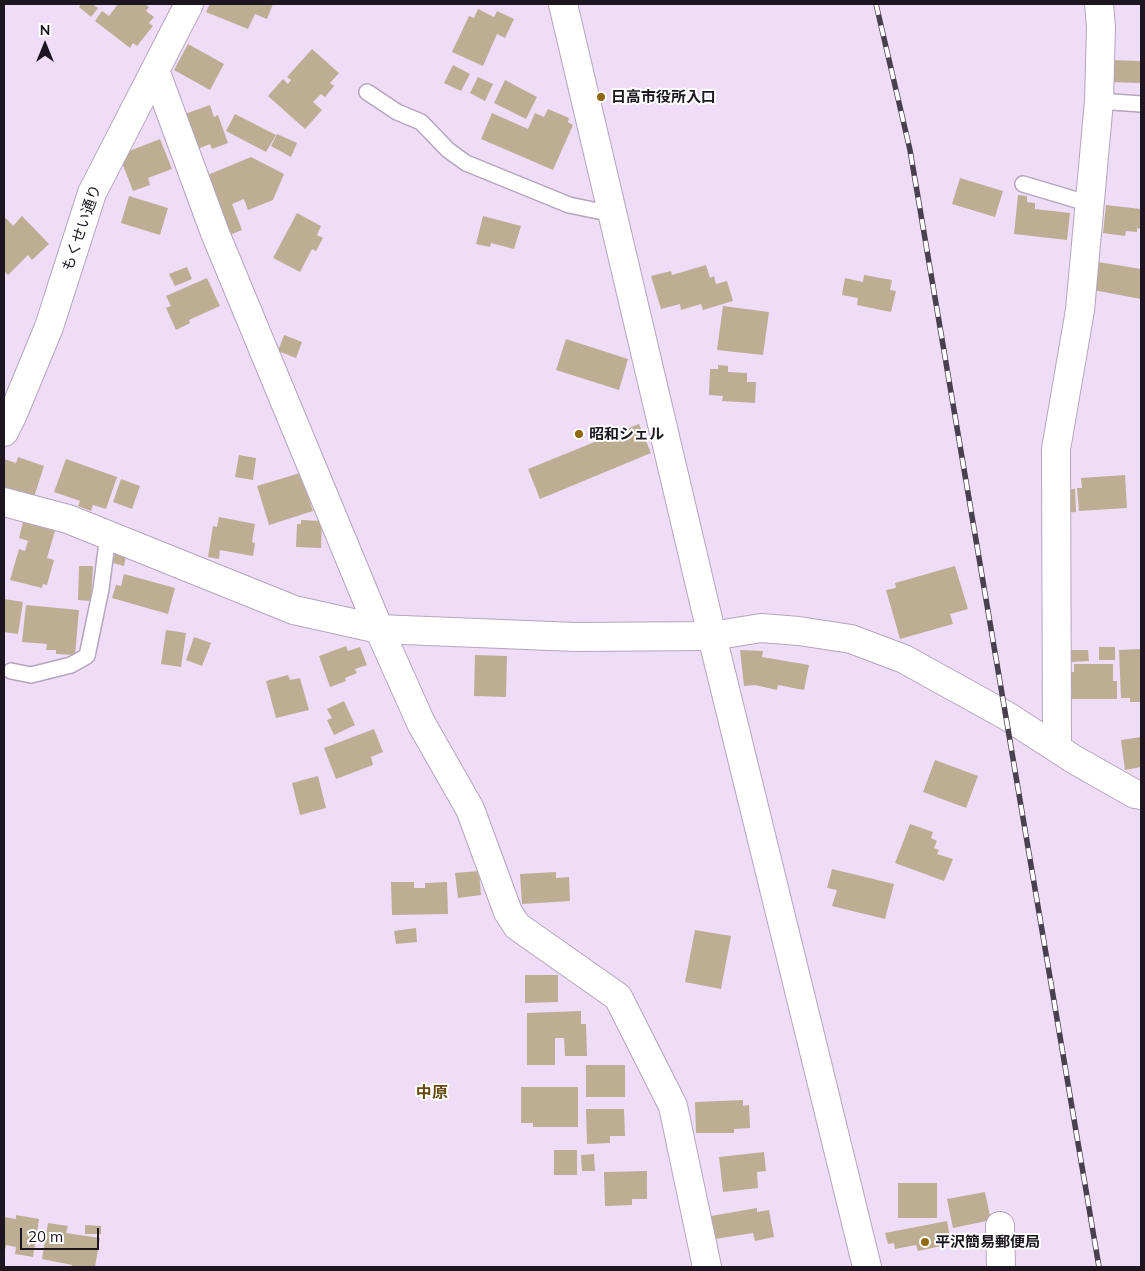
<!DOCTYPE html>
<meta charset="utf-8">
<style>
body{margin:0}
#map{position:relative;width:1145px;height:1271px;overflow:hidden;background:#efddf8;font-family:Mulish,sans-serif}
canvas{display:block}
.frame{position:absolute;inset:0;border:5px solid #1d1620;pointer-events:none}
.north{position:absolute;left:20px;top:20px;width:50px;height:50px;-webkit-text-stroke:4px #fff;paint-order:stroke;rotate:0deg;font-size:14px;font-weight:700;line-height:20px;text-align:center;color:#1d1620}
.north::after{content:'';display:block;margin:auto;width:18px;height:22px;background:#1d1620;clip-path:polygon(50% 0,100% 100%,50% 72%,0 100%)}
.scale{position:absolute;left:20px;top:1228px;width:79px;height:22px;box-sizing:border-box;border:2px solid #1d1620;border-top:0;padding-left:6px;font-size:15px;line-height:18px;white-space:nowrap;color:#1d1620;-webkit-text-stroke:4px #fff;paint-order:stroke}
</style>
<div id="map">
<canvas width="1145" height="1271"></canvas>
<div class="frame"></div>
<div class="north">N</div>
<div class="scale">20 m</div>
</div>
<script>
const context = document.querySelector('canvas').getContext('2d');
context.lineJoin = 'round';
function fillPath(path, color) {
  context.fillStyle = color;
  context.fill(path, 'evenodd');
}
function toPath(rows) {
  const path = new Path2D();
  for (const r of rows) {
    path.moveTo(r[0], r[1]);
    for (let i = 2; i < r.length; i += 2) path.lineTo(r[i], r[i + 1]);
  }
  return path;
}
function trace(path, color, width, dash) {
  context.strokeStyle = color;
  context.lineWidth = width;
  context.lineCap = dash ? 'butt' : 'round';
  context.setLineDash(dash || []);
  context.stroke(path);
}
function drawText(font, color, halo, rows, align = 'center') {
  context.font = font + ' Mulish,"Noto Sans JP",sans-serif';
  context.lineWidth = 4;
  context.setLineDash([]);
  context.textBaseline = 'middle';
  context.strokeStyle = halo;
  context.fillStyle = color;
  for (const [text, x, y, turn = 0] of rows) {
    context.save();
    context.translate(x, y);
    context.rotate((+turn || 0) * Math.PI / 180);
    context.textAlign = isNaN(turn) ? turn : align;
    if (halo) context.strokeText(text, 0, 0);
    context.fillText(text, 0, 0);
    context.restore();
  }
}
const building = toPath([
 [81,4,92,4,98,8,91,17,79,7],
 [118,4,145,4,149,7,146,11,154,17,149,23,153,26,137,46,133,43,130,48,95,21,102,11,109,16],
 [210,4,273,4,267,19,255,14,248,29,206,12],
 [478,9,494,17,497,11,514,19,505,38,497,34,483,66,452,52,469,16,474,18],
 [188,44,224,64,210,90,174,70],
 [312,49,339,73,330,83,334,86,325,97,321,94,313,102,322,110,305,129,268,96,283,79,288,84,291,80,287,77],
 [1110,60,1141,61,1141,83,1109,82],
 [453,65,470,74,461,91,444,83],
 [478,77,493,84,485,101,470,93],
 [505,80,537,97,526,119,494,103],
 [210,105,214,117,218,115,228,143,212,149,210,144,195,150,182,115],
 [548,109,569,118,568,122,573,125,553,170,481,139,492,113,528,129,535,113,544,117],
 [235,114,276,135,266,152,226,131],
 [277,134,297,143,291,157,271,146],
 [160,139,172,169,148,178,150,185,133,191,119,155],
 [251,157,284,174,273,200,248,210,244,199,232,204,242,230,227,236,203,177],
 [960,178,1003,191,995,217,952,204],
 [1018,195,1027,196,1027,202,1035,203,1035,209,1070,213,1067,240,1014,234],
 [129,196,168,208,160,235,121,223],
 [1106,205,1141,209,1141,229,1137,228,1137,232,1126,231,1125,236,1103,233],
 [297,213,321,226,317,235,323,238,316,251,312,249,300,272,273,258],
 [22,216,49,244,32,260,28,255,8,275,4,271,4,220,6,218,13,226],
 [483,216,521,226,514,249,491,243,490,247,476,244],
 [1098,262,1141,269,1141,299,1093,290],
 [706,265,710,278,714,276,716,284,727,281,733,301,703,310,701,304,681,310,680,304,661,309,651,276,671,271,672,275],
 [187,267,192,279,175,286,169,274],
 [864,275,892,280,890,290,896,291,891,312,857,305,858,298,842,295,845,278,863,282],
 [207,278,220,306,189,320,190,323,176,330,166,308,171,306,166,296],
 [723,306,769,312,763,355,717,350],
 [284,335,302,342,296,358,278,351],
 [566,339,628,359,619,390,556,370],
 [718,365,728,366,728,372,747,373,747,382,756,382,755,403,722,401,723,396,709,395,710,369,718,369],
 [639,424,651,453,540,499,528,469],
 [239,455,256,458,253,480,235,477],
 [18,457,44,466,33,500,4,490,4,459,16,463],
 [66,459,117,477,106,509,93,505,91,511,78,506,80,501,54,492],
 [300,473,313,511,269,525,257,486],
 [1125,475,1127,508,1079,511,1077,488,1082,488,1081,478],
 [121,479,140,486,132,509,113,502],
 [1075,489,1076,512,1063,513,1062,490],
 [219,517,255,524,252,542,255,543,253,556,220,550,219,559,208,557,213,526,217,527],
 [301,520,322,521,321,548,296,547,297,524,301,524],
 [23,522,55,531,47,558,54,560,47,585,43,584,42,588,10,580,19,549,25,551,28,541,19,538],
 [115,553,126,556,124,566,113,563],
 [79,566,93,566,91,601,78,600],
 [955,566,968,609,950,614,953,624,900,639,886,590,896,588,895,583],
 [124,574,175,588,168,614,112,598,116,585,121,586],
 [4,599,23,602,18,634,4,632],
 [26,605,79,610,75,655,56,654,56,650,46,650,47,644,22,642],
 [166,630,186,633,181,667,161,664],
 [194,637,211,643,202,666,186,660],
 [346,646,348,651,360,647,367,665,355,669,357,673,345,678,346,681,330,687,319,656],
 [1099,647,1115,647,1115,660,1099,660],
 [1141,649,1141,702,1130,702,1130,698,1121,698,1119,650],
 [740,650,763,651,762,657,809,665,804,690,778,685,777,690,755,685,744,686],
 [1069,650,1088,650,1089,661,1070,662],
 [475,655,507,656,506,697,474,696],
 [1074,664,1113,664,1113,681,1117,681,1117,699,1066,699,1066,672,1074,672],
 [288,675,290,680,300,678,309,710,276,718,266,681],
 [344,701,355,725,334,735,327,720,332,718,327,709],
 [374,729,383,752,371,757,373,765,336,779,324,748],
 [1141,737,1141,767,1125,770,1121,740],
 [935,760,978,776,966,808,923,792],
 [318,776,326,808,300,815,292,783],
 [910,824,933,832,931,838,937,841,934,848,939,850,937,854,953,859,944,881,895,863],
 [832,869,894,884,885,919,832,906,837,890,827,888],
 [479,871,481,895,458,898,455,873],
 [556,872,556,878,569,877,570,901,522,904,520,874],
 [391,882,414,882,414,888,425,888,425,883,447,882,448,914,392,915],
 [416,928,417,942,396,944,394,931],
 [695,930,731,936,721,989,685,982],
 [525,975,558,975,558,1002,525,1003],
 [581,1011,581,1024,586,1024,587,1056,565,1056,564,1038,555,1038,555,1065,527,1065,527,1013],
 [586,1065,625,1065,625,1097,586,1097],
 [521,1087,578,1087,578,1127,533,1127,533,1123,521,1123],
 [743,1100,743,1106,749,1105,750,1128,734,1129,734,1133,696,1133,695,1102],
 [586,1109,624,1109,625,1136,610,1136,610,1143,587,1144],
 [554,1150,577,1150,577,1175,554,1175],
 [764,1152,766,1171,757,1172,758,1188,723,1192,719,1157],
 [594,1154,595,1171,582,1171,581,1155],
 [647,1171,647,1199,632,1199,632,1205,605,1206,604,1172],
 [898,1183,937,1183,937,1218,898,1218],
 [985,1192,991,1220,953,1228,947,1199],
 [757,1208,757,1212,769,1210,774,1237,755,1241,753,1233,715,1239,711,1216],
 [16,1215,39,1219,33,1257,15,1254,16,1247,6,1245,4,1255,4,1217,16,1219],
 [947,1221,951,1244,918,1251,916,1245,895,1249,894,1243,888,1244,885,1233],
 [48,1223,68,1226,66,1233,100,1238,95,1267,71,1267,72,1265,42,1259],
 [85,1225,101,1226,101,1234,85,1234]
]);
const service = toPath([
 [367,92,397,112,421,122,448,150,466,163,569,205,613,214],
 [1099,101,1141,104],
 [1023,184,1090,204],
 [11,671,31,675,71,665,87,656,101,589,108,535]
]);
const minor = toPath([
 [155,70,215,233,379,629,421,723,470,809,508,912,517,926,618,997,673,1106,707,1267],
 [4,432,13,414,49,327,92,193,189,4],
 [4,502,68,519,294,610,379,629,576,637,712,636,761,628,799,631,851,639,904,659,1007,716,1075,760,1135,794,1141,795],
 [1057,747,1056,449,1080,310,1099,101,1101,27,1099,4],
 [1000,1226,1001,1267]
]);
const tertiary = toPath([
 [563,4,712,636,867,1267]
]);
const rail = toPath([
 [876,4,910,150,1099,1267]
]);
const markers = [
 [601,97,5,"#90680f"],
 [579,434,5,"#90680f"],
 [925,1242,5,"#90680f"]
];
const poiNames = [
 ["日高市役所入口",611,97],
 ["昭和シェル",589,434],
 ["平沢簡易郵便局",935,1242]
];
const streetNames = [
 ["もくせい通り",82,228,-71]
];
const neighbourhoodNames = [
 ["中原",432,1093]
];
fillPath(building, '#bdad93');
trace(service, '#b4a4bd', 18);
trace(minor, '#b4a4bd', 30);
trace(tertiary, '#b4a4bd', 30);
trace(service, '#fff', 15);
trace(minor, '#fff', 28);
trace(tertiary, '#fff', 28);
trace(rail, '#493f4d', 5.5);
trace(rail, '#fff', 4, [11]);
for (const [x, y, r, color] of markers) {
  const dot = new Path2D();
  dot.arc(x, y, r, 0, 2 * Math.PI);
  context.fillStyle = color;
  context.fill(dot);
  trace(dot, '#fff', 2);
}
drawText('bold 15px', '#1d1620', '#fff', poiNames, 'left');
drawText('15px', '#1d1620', '#fff', streetNames);
drawText('bold 16px', '#664a11', '#fff', neighbourhoodNames);
</script>
